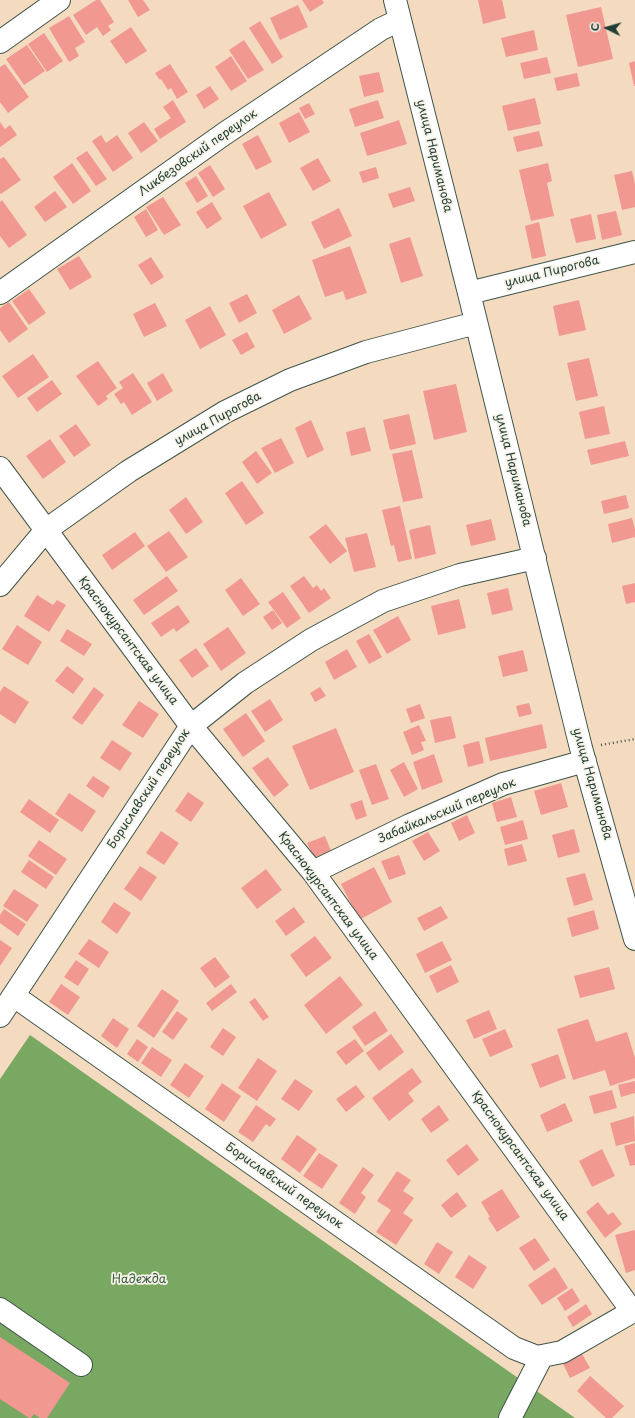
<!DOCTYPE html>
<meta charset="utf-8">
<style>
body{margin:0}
#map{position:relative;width:635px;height:1418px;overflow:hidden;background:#f4dbbf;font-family:"Playpen Sans",sans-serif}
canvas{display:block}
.north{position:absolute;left:587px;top:8px;width:40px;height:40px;-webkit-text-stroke:3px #f7f3e8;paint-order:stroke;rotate:275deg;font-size:11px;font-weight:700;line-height:16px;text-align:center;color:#1f3d34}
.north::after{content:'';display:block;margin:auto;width:14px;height:18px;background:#1f3d34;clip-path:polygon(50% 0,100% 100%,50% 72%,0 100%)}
</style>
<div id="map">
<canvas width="635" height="1418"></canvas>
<div class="north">С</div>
</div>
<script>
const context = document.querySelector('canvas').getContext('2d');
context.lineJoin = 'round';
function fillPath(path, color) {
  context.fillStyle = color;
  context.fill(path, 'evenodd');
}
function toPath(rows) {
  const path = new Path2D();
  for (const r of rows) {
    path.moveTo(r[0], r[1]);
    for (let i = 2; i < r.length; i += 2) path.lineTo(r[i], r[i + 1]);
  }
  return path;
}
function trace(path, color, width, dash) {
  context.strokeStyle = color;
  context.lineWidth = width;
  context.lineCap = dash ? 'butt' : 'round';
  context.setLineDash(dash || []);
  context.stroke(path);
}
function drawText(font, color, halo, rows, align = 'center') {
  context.font = font + ' "Playpen Sans",sans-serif';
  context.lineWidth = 3.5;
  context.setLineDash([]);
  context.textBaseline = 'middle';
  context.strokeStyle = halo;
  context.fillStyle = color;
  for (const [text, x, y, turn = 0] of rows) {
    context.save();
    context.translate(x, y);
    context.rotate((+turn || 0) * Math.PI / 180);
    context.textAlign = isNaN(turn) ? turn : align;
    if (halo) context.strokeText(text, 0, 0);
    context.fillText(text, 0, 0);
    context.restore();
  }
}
const forest = toPath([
 [30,1035,575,1418,0,1418,0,1079]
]);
const building = toPath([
 [96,0,100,0,114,22,108,26,111,30,103,36,97,27,86,35,73,15],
 [128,0,143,0,150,10,138,17],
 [302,0,322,0,324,3,310,12],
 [478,0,502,0,506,18,483,24],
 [298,5,308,27,280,40,270,18],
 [601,7,613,59,578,67,566,15],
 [69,16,85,42,75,48,79,56,69,62,49,28],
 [260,21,283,57,272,64,249,28],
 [131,27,147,51,126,64,110,41],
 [534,30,538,50,506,57,501,38],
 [44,33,63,61,47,72,28,44],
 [244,40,264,70,248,79,229,50],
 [27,45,45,71,24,85,6,59],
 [231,56,247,81,231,91,215,67],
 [547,57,551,73,524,79,520,63],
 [635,61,635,86,634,86,629,63],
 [5,64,29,97,8,113,0,102,0,67],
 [170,64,188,92,177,99,171,88,168,90,161,79,160,80,155,73],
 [379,72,384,92,364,97,359,76],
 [577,73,580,86,557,91,554,78],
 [210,86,219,99,204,109,196,95],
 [535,98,541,124,508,131,502,106],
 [173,100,186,122,160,139,154,129,171,118,163,107],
 [378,100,384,118,355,127,349,109],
 [309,103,315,114,305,119,299,108],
 [299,112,310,132,289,143,279,123],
 [399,120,407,144,367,156,360,133],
 [0,122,5,129,10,125,17,135,0,147],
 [144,122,158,141,141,153,128,133],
 [539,131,543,146,517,152,513,137],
 [101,135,106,143,117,135,133,158,113,172,92,141],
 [258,135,272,162,256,170,242,144],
 [87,151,107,179,96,186,76,158],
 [4,157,21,180,1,194,0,193,0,159],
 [318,158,331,181,313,191,300,168],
 [72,163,91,191,73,204,53,177],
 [548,163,552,181,547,183,554,216,531,221,519,170],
 [210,165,225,189,213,197,198,173],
 [376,167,379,178,363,183,359,172],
 [632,171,635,184,635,207,622,210,614,175],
 [196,176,208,196,197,203,185,183],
 [410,187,415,201,393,208,388,194],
 [55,191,67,207,45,222,34,207],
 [269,192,287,225,261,239,243,206],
 [163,197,181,225,164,235,146,207],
 [2,200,27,235,9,248,0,236,0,202],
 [212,202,222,219,207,229,196,212],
 [339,208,352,236,324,249,311,222],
 [146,209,158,230,146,237,134,217],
 [616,211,622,235,602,240,597,215],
 [591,214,596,239,576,243,570,219],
 [539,222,546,256,532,259,525,226],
 [410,237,423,276,401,283,389,244],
 [350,246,367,293,346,300,343,291,325,297,312,260],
 [79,256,92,277,70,290,57,269],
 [151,257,164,277,151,285,138,265],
 [29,289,46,313,29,325,12,301],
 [247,294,257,313,239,323,229,303],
 [299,295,312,319,284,334,272,310],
 [579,300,586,330,559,336,553,306],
 [9,302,28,329,9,343,0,330,0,308],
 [155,303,167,326,144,337,133,314],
 [210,306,226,335,200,349,185,320],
 [247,332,255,347,241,355,232,340],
 [33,354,49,377,18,398,2,376],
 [589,358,598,396,576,401,567,363],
 [98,361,117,388,106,396,108,399,98,406,76,376],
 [133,373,152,402,132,415,124,402,121,404,114,394,123,388,119,382],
 [163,373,173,391,157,401,147,383],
 [52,380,62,394,37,412,27,398],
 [456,384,467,432,434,440,423,391],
 [604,406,610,434,585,439,579,412],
 [409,414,416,444,390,450,383,420],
 [311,420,324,450,307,458,295,428],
 [76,424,91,445,74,457,59,436],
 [365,427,371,451,351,456,346,432],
 [281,438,294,463,275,473,261,448],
 [50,439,66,462,43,479,26,456],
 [625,441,629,456,591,465,587,450],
 [412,450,423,498,403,502,392,454],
 [256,451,272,473,257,484,242,462],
 [242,481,264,513,246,525,225,493],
 [626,495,629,508,604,514,601,501],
 [186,497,203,522,186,534,169,510],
 [400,506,412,559,398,562,394,545,391,546,382,510],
 [632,518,635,529,635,537,612,543,608,524],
 [491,519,496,540,471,546,466,525],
 [326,524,347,551,330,564,309,537],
 [430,525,436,554,415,559,409,530],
 [169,531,188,557,166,572,147,546],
 [135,532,145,546,112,570,102,555],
 [367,533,376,567,354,572,345,538],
 [167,576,178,591,144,615,133,600],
 [304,576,313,588,317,585,321,591,324,588,331,598,309,613,290,586],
 [241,578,260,604,243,616,225,590],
 [635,583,635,602,626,604,622,586],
 [508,588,513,610,492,615,487,593],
 [283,592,301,618,287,628,268,602],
 [37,595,53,605,57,600,66,605,49,632,24,616],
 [459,599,466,628,438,635,431,606],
 [178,605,190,622,176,632,174,628,161,637,151,623],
 [273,610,282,623,272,630,263,617],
 [398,616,411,640,387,654,373,630],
 [17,625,42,642,28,665,2,649],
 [228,627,246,653,221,671,203,644],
 [67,629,92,644,84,656,60,641],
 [369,634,382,657,369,664,356,641],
 [196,648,209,666,192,678,179,660],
 [347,649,357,667,334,680,325,662],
 [523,650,528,671,503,677,498,656],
 [67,666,84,679,73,694,55,681],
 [4,686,29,702,15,724,0,714,0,692],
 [94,687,104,695,82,725,72,718],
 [320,687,326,696,315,702,310,693],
 [270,699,283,720,265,732,251,711],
 [139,701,159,714,143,738,122,725],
 [529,703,532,714,519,717,516,706],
 [420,704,425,718,411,723,406,709],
 [246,713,265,741,243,757,223,729],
 [451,716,456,738,435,743,430,720],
 [542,724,547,748,490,761,485,738],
 [419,725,426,741,421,742,424,750,412,755,403,732],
 [336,728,354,772,310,790,292,746],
 [112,740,132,753,120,771,100,758],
 [479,741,484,763,468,767,463,745],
 [434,754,443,782,422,790,413,762],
 [268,757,289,785,274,797,252,768],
 [404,762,418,789,404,797,390,770],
 [376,764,389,799,372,805,359,770],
 [93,776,110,787,103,798,86,786],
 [561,783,568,807,541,815,534,791],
 [188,792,204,803,191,822,175,811],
 [69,793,96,811,82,832,55,814],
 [511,797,517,817,497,822,492,803],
 [29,799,59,820,50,833,20,812],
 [362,800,367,816,356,820,350,804],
 [467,815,475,833,459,841,451,823],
 [523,820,528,839,505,845,500,827],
 [574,829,580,852,558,858,552,835],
 [161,831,179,843,164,865,146,853],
 [428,832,440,851,424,861,412,841],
 [325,836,331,851,314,858,307,843],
 [39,840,67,859,56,875,28,856],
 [522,844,527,861,508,866,504,849],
 [399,855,406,874,389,880,381,861],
 [29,860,54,877,46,889,21,872],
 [140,866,157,877,141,901,124,889],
 [374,867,392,902,359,920,341,884],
 [266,869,282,890,257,909,241,888],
 [585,873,593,900,574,906,566,878],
 [14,889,39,905,27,922,3,906],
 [114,902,131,913,117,934,101,922],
 [441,906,448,918,424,931,417,918],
 [294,907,305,922,286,936,275,921],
 [4,909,26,924,18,936,0,923,0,915],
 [594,910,599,929,572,937,567,918],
 [315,936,332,958,306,977,290,955],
 [89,939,109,952,99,968,78,954],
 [0,940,12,948,0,966],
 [442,941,452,960,425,973,416,954],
 [215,957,230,977,215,988,200,968],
 [76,960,89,969,78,986,64,977],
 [451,965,459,982,437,993,429,976],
 [609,967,615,989,580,998,574,976],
 [340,976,363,1005,326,1034,304,1005],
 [61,984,80,997,68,1015,49,1002],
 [231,984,237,992,212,1011,206,1003],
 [162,989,179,1001,154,1038,137,1026],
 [255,998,269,1017,263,1021,249,1002],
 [489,1010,497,1029,474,1039,466,1020],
 [177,1011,188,1019,173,1040,162,1032],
 [375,1011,388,1031,365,1046,352,1027],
 [113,1018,129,1029,117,1048,101,1036],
 [588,1019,596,1042,627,1032,635,1058,635,1078,610,1086,605,1070,573,1080,557,1029],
 [223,1028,236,1037,223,1056,210,1047],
 [505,1029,513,1047,490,1057,482,1039],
 [391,1034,404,1052,379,1071,366,1053],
 [137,1039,148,1047,138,1062,127,1054],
 [355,1039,364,1051,346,1065,336,1052],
 [152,1047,172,1060,161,1077,141,1063],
 [558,1054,566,1078,540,1088,531,1064],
 [258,1058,277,1071,257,1101,238,1088],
 [185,1063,204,1076,189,1098,170,1085],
 [412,1068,422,1082,408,1093,414,1101,389,1121,372,1098],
 [295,1079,313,1091,299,1111,281,1099],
 [635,1081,635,1093,621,1097,618,1085],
 [222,1083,241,1096,224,1122,205,1109],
 [356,1085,365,1097,346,1112,336,1099],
 [612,1090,617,1108,594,1114,589,1096],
 [565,1103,573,1121,547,1132,540,1115],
 [256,1105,276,1119,270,1127,266,1124,253,1142,238,1132],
 [439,1105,449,1120,431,1133,421,1119],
 [634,1116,635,1141,616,1146,610,1123],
 [297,1135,317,1149,300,1173,281,1159],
 [635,1143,635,1165,630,1166,624,1146],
 [467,1144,479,1160,458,1176,446,1160],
 [602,1149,615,1176,592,1187,579,1161],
 [319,1153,338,1165,322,1189,303,1176],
 [363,1167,374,1175,361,1193,366,1197,355,1214,339,1203],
 [397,1171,411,1180,403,1191,414,1198,403,1213,413,1220,396,1245,376,1232,391,1210,377,1201],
 [502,1189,520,1217,497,1232,488,1218,490,1217,481,1202],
 [457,1192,467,1206,451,1218,441,1205],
 [598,1202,608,1215,613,1212,622,1224,605,1238,586,1212],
 [635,1230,635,1270,626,1273,615,1235],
 [535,1238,550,1260,534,1271,519,1248],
 [437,1242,453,1252,439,1274,424,1264],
 [469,1255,487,1267,473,1289,455,1277],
 [555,1267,568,1288,542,1305,528,1285],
 [572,1288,580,1301,565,1311,557,1298],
 [586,1304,592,1314,573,1327,567,1317],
 [0,1337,70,1383,47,1418,40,1418,34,1414,31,1418,29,1418,0,1399],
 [581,1352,590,1368,570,1378,562,1362],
 [590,1376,624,1406,612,1418,606,1418,577,1391]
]);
const path = toPath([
 [601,745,635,739]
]);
const minor = toPath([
 [395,0,469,293,581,748,635,939],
 [0,42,59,0],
 [0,293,224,134,381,29,400,20],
 [469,293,635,252],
 [0,468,191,726,313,872,632,1311],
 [0,585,46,530,129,471,225,412,290,380,366,352,476,323],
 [313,872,410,825,503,784,585,761],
 [14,996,514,1348,537,1357,562,1352,635,1310],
 [0,1016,191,726,245,683,311,640,383,601,460,575,535,558],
 [0,1309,81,1365],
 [510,1418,542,1356]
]);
const streetNames = [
 ["Ликбезовский переулок",198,153,-35],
 ["улица Нариманова",434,156,76],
 ["улица Пирогова",552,272,-14],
 ["улица Пирогова",218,419,-29],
 ["улица Нариманова",513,470,76],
 ["Краснокурсантская улица",128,641,53],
 ["улица Нариманова",592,784,74],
 ["Бориславский переулок",149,789,-57],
 ["Забайкальский переулок",447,811,-23],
 ["Краснокурсантская улица",328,896,53],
 ["Краснокурсантская улица",520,1156,54],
 ["Бориславский переулок",284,1186,35]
];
const parkNames = [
 ["Надежда",139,1280]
];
fillPath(forest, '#78a862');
fillPath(building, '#f19891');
trace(minor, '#3f5549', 24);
trace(path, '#3f5549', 2.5, [1, 3]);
trace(minor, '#fff', 22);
drawText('12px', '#1f3d34', '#f7f3e8', streetNames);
drawText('12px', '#3c5e43', '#f7f3e8', parkNames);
</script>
